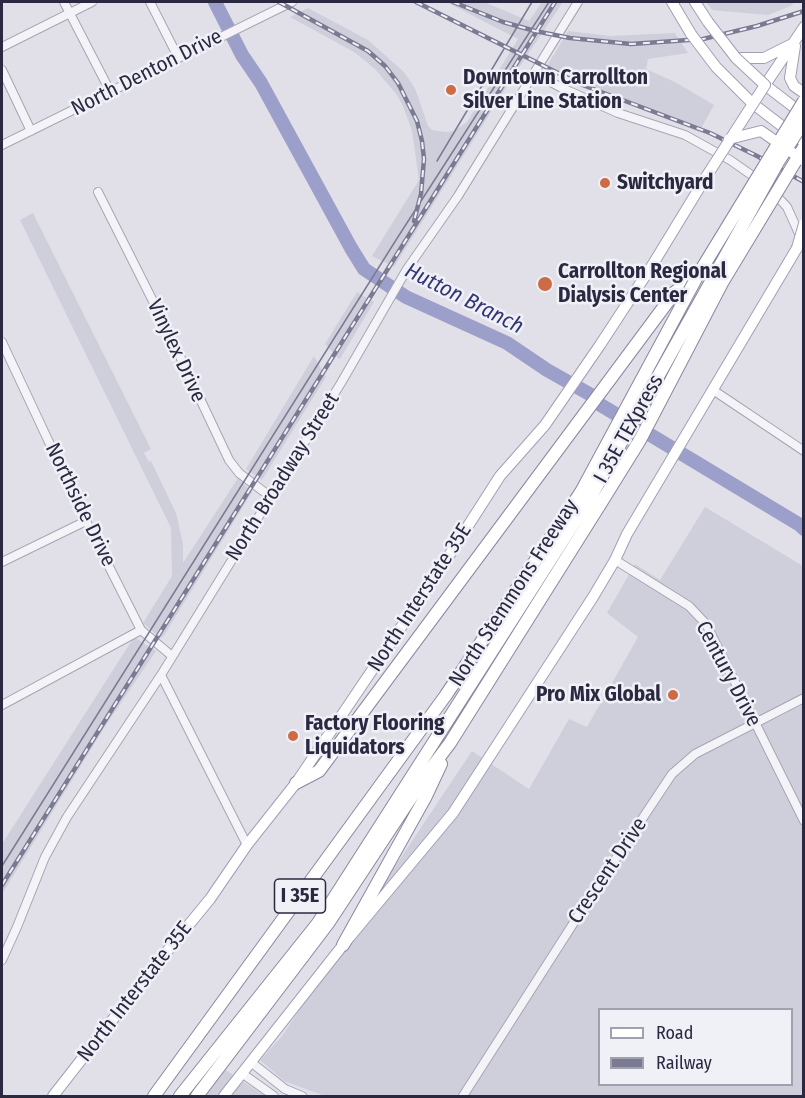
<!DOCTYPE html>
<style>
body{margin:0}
#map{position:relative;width:805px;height:1098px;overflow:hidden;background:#e1e0e9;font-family:"Fira Sans Condensed",sans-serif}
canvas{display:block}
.frame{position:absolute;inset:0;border:3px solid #2a2941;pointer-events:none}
.legend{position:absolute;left:598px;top:1008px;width:195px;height:78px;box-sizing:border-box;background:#f0f0f7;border:2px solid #a1a0ae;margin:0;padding:8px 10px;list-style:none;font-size:18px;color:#2a2941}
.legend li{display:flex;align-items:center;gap:12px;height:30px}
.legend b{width:30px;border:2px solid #a1a0ae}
</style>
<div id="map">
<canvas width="805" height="1098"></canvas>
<div class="frame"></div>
<ul class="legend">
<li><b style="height:8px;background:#fff"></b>Road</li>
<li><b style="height:8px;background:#7b7a93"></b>Railway</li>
</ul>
</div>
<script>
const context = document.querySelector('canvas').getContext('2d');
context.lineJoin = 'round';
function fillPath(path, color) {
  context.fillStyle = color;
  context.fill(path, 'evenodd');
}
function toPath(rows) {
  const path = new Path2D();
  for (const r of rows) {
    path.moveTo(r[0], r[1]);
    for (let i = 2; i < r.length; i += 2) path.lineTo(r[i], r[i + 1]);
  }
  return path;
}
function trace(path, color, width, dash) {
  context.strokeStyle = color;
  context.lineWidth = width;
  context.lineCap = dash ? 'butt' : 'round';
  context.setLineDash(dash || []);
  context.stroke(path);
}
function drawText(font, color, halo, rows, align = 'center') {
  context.font = font + ' "Fira Sans Condensed",sans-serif';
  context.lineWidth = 5;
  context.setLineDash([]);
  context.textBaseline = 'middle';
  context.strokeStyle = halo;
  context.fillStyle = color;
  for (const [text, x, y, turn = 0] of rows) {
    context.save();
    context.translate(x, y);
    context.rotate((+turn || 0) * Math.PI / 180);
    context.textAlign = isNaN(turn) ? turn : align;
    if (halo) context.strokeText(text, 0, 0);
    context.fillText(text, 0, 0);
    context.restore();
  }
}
const built = toPath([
 [446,2,484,2,529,21,542,2,563,2,514,75,394,267,372,256,419,180,412,131,403,106,397,95,375,69,354,52,290,17,308,8,368,40,404,72,415,88,428,126,432,130,446,132,454,131,467,122,518,39],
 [706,2,794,2,791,6,768,15,712,10],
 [568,31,610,36,675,33,688,53,648,59,646,69,675,82,714,105,699,132,544,71],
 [33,213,151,449,144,453,149,462,151,461,176,513,183,544,183,563,238,478,252,492,163,637,160,638,143,623,172,576,171,528,20,220],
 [357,292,374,302,340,359,338,358,325,344],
 [314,356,326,377,262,480,246,469],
 [705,507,803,566,803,1096,325,1096,284,1081,260,1060,282,1036,472,751,529,789,569,719,587,727,638,637,607,613,635,564,660,580],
 [600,1010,792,1010,792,1084,600,1084],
 [134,637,156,651,104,728,2,894,2,844],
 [218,1065,265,1096,192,1096]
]);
const river = toPath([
 [215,2,242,55,261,83,351,248,364,269,406,297,507,343,547,370,593,396,599,404,800,525,804,529]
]);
const minor = toPath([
 [64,2,110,91],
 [150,2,178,57],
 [2,47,92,2],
 [2,70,31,131],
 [534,73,562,88,618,113,685,135,730,160,760,181],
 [2,145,292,2],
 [772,191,787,207,801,238],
 [98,192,167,329,229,460,239,473,271,497],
 [2,342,86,521,141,630,172,656],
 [713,390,804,451],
 [615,560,689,606,706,624,804,821],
 [2,562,86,521],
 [161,675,247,845],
 [2,705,141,630],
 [2,960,17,927,45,857,67,817,161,675,341,383,407,269,458,196,578,2],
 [252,1063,285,1089,302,1096],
 [243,1074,274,1096],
 [463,1096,587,902,672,774,695,754,804,698]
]);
const major = toPath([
 [672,2,691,34],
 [695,2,708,22],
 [804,27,765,85,804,115],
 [795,46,790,78,794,86,804,93],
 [736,58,764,58,790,45],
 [752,103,804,143],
 [53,1096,146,977,210,899,247,845,296,783,441,568,500,476,545,425,600,345,653,264,706,177],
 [224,1096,343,945,453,813,593,597,615,560,627,534,797,248]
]);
const highway = toPath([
 [296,783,319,771,675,292,698,275],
 [343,945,426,796,441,764],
 [154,1096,446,695,581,492],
 [180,1096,318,923,590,498],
 [197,1096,329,922,426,775,450,743,599,506]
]);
const tram = toPath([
 [437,161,532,2],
 [2,866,396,240,549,2]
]);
const rail = toPath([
 [279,2,368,51,385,66,398,83,417,121,422,141,424,159,421,194,414,221],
 [416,2,580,84,710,133,757,156,804,182],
 [453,2,503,22,535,31,570,38,631,44,703,39,757,26,804,11],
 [2,885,555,2]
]);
const majorBridge = toPath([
 [691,34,716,67,752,103],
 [729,139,761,131,804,161],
 [706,177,765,85,736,58,708,22],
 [797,248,804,224]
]);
const highwayBridge = toPath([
 [581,492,698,275,804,101],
 [590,498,778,162,804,121],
 [599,506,640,440,722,283,804,147]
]);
const markers = [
 [451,90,6,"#cd6b46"],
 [605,183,6,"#cd6b46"],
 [545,284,8,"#cd6b46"],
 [673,695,6,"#cd6b46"],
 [293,736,6,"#cd6b46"]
];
const shields = [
 [300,896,51]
];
const shieldNames = [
 ["I 35E",300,896]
];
const streetNames = [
 ["North Denton Drive",147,73,-27],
 ["Vinylex Drive",176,351,65],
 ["I 35E TEXpress",629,429,-61],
 ["North Broadway Street",283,477,-58],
 ["Northside Drive",80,505,64],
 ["North Stemmons Freeway",514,593,-57],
 ["North Interstate 35E",420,598,-57],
 ["Century Drive",728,674,62],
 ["Crescent Drive",608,871,-56],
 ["North Interstate 35E",135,992,-52]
];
const poiNames = [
 ["Downtown Carrollton",463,78],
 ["Silver Line Station",463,102],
 ["Switchyard",617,183],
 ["Carrollton Regional",558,272],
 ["Dialysis Center",558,296],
 ["Pro Mix Global",661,695,"right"],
 ["Factory Flooring",305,724],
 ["Liquidators",305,748]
];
const waterNames = [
 ["Hutton Branch",464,299,27]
];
fillPath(built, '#cfcfdb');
trace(river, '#9c9fc9', 14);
trace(minor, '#a6a5b3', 10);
trace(major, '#a0a0b5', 12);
trace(highway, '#8988a0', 14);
trace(minor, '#f4f3f8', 8);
trace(major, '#fff', 10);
trace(highway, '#fff', 12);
trace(tram, '#7b7a93', 1.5);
trace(rail, '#7b7a93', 4.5);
trace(rail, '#f0f0f7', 2, [7]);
trace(majorBridge, '#a0a0b5', 12, []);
trace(highwayBridge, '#8988a0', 14, []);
trace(majorBridge, '#fff', 10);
trace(highwayBridge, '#fff', 12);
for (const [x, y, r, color] of markers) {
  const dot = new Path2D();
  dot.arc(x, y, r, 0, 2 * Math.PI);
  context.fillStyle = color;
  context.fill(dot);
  trace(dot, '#f0f0f7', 2);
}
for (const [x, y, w] of shields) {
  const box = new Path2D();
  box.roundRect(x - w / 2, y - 17, w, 34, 4.5);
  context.fillStyle = '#f0f0f7';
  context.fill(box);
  trace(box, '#2a2941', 1.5);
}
drawText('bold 20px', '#2a2941', null, shieldNames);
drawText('21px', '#2a2941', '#f0f0f7', streetNames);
drawText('bold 21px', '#2a2941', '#f0f0f7', poiNames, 'left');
drawText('italic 22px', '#333575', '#f0f0f7', waterNames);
</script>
